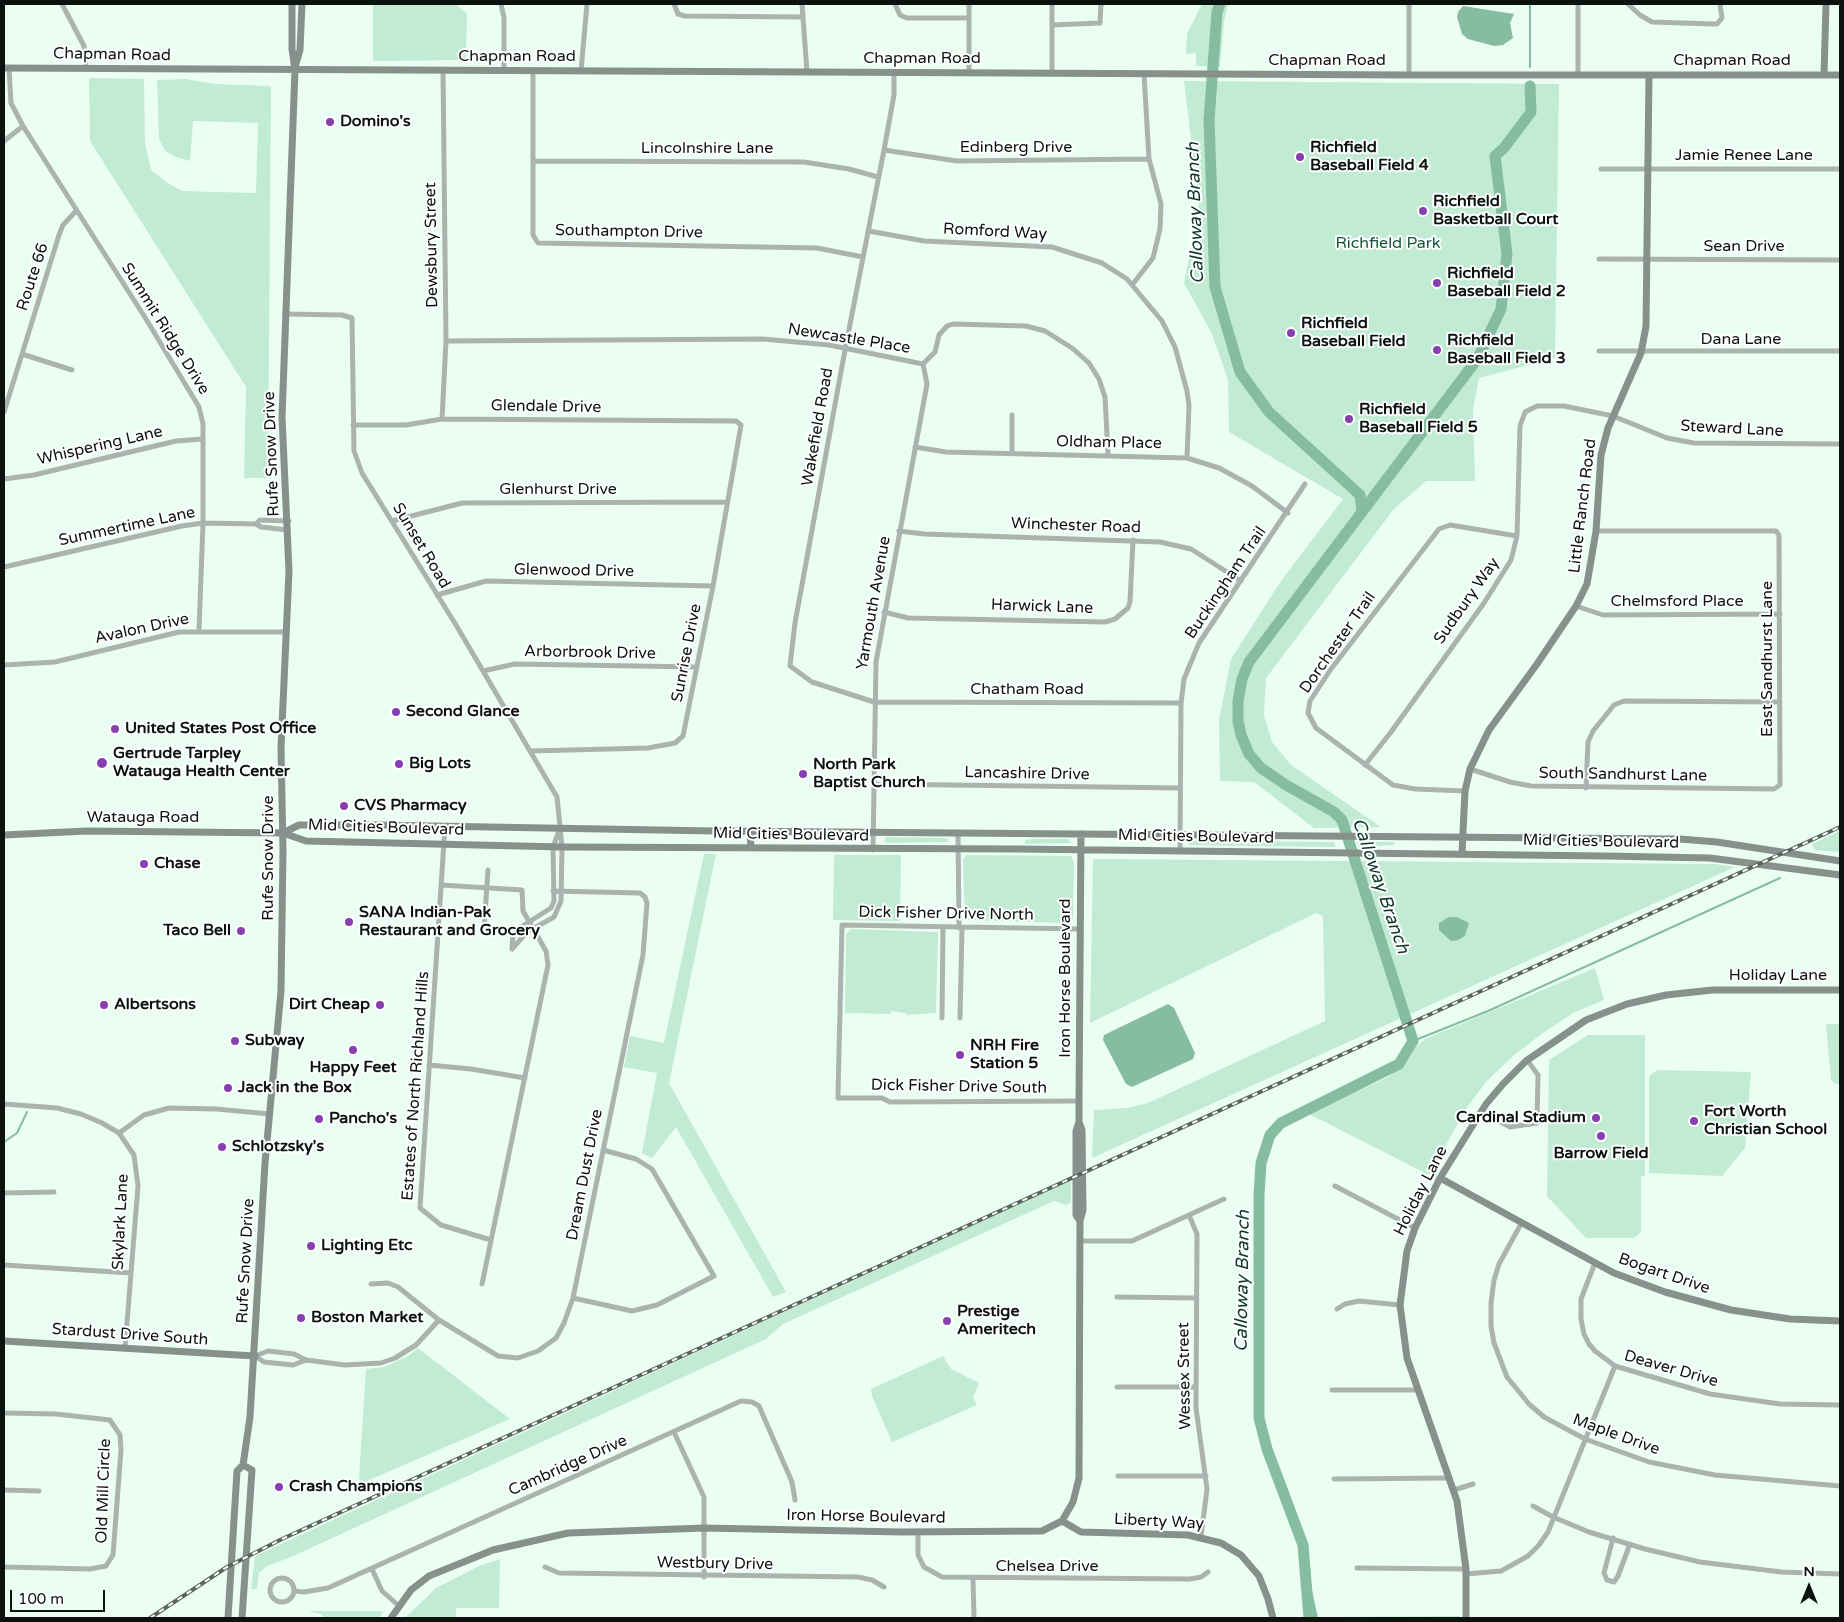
<!DOCTYPE html>
<style>
body{margin:0}
#map{position:relative;width:1844px;height:1622px;overflow:hidden;background:#ebfef3;font-family:"Varela Round",sans-serif}
canvas{display:block}
.frame{position:absolute;inset:0;border:5px solid #0c130f;pointer-events:none}
.north{position:absolute;left:1784px;top:1562px;width:50px;height:50px;-webkit-text-stroke:4px #fff;paint-order:stroke;rotate:0deg;font-size:14px;font-weight:700;line-height:20px;text-align:center;color:#0c130f}
.north::after{content:'';display:block;margin:auto;width:18px;height:22px;background:#0c130f;clip-path:polygon(50% 0,100% 100%,50% 72%,0 100%)}
.scale{position:absolute;left:10px;top:1590px;width:95px;height:22px;box-sizing:border-box;border:2px solid #0c130f;border-top:0;padding-left:6px;font-size:15px;line-height:18px;white-space:nowrap;color:#0c130f;-webkit-text-stroke:4px #fff;paint-order:stroke}
</style>
<div id="map">
<canvas width="1844" height="1622"></canvas>
<div class="frame"></div>
<div class="north">N</div>
<div class="scale">100 m</div>
</div>
<script>
const context = document.querySelector('canvas').getContext('2d');
context.lineJoin = 'round';
function fillPath(path, color) {
  context.fillStyle = color;
  context.fill(path, 'evenodd');
}
function toPath(rows) {
  const path = new Path2D();
  for (const r of rows) {
    if (r.length === 3) {
      path.moveTo(r[0] + r[2], r[1]);
      path.arc(r[0], r[1], r[2], 0, 2 * Math.PI);
      continue;
    }
    path.moveTo(r[0], r[1]);
    for (let i = 2; i < r.length; i += 2) path.lineTo(r[i], r[i + 1]);
  }
  return path;
}
function trace(path, color, width, dash) {
  context.strokeStyle = color;
  context.lineWidth = width;
  context.lineCap = dash ? 'butt' : 'round';
  context.setLineDash(dash || []);
  context.stroke(path);
}
function drawText(font, color, halo, rows, align = 'center') {
  context.font = font + ' "Varela Round",sans-serif';
  context.lineWidth = 4;
  context.setLineDash([]);
  context.textBaseline = 'middle';
  context.strokeStyle = halo;
  context.fillStyle = color;
  for (const [text, x, y, turn = 0] of rows) {
    context.save();
    context.translate(x, y);
    context.rotate((+turn || 0) * Math.PI / 180);
    context.textAlign = isNaN(turn) ? turn : align;
    if (halo) context.strokeText(text, 0, 0);
    context.fillText(text, 0, 0);
    context.restore();
  }
}
const green = toPath([
 [373,4,456,4,467,14,466,60,373,61],
 [1202,4,1228,4,1224,22,1220,67,1196,66,1196,53,1186,54,1187,34],
 [89,78,144,79,145,143,151,170,166,182,182,191,256,193,258,123,193,121,190,161,176,157,165,151,159,139,157,80,185,79,216,84,271,86,268,478,244,478,246,387,90,141],
 [1184,81,1559,84,1555,358,1479,378,1473,410,1475,481,1426,481,1394,509,1266,678,1264,715,1272,742,1291,765,1381,827,1314,828,1254,782,1220,781,1219,720,1231,659,1281,581,1343,499,1229,432,1228,380,1212,334,1184,283,1199,204],
 [1840,831,1840,852,1815,850,1812,844],
 [886,837,943,838,948,839,948,842,888,843,884,842],
 [1035,839,1069,839,1071,843,1025,844,1025,840],
 [1188,841,1334,842,1336,847,1189,845],
 [1357,842,1394,842,1394,845,1359,847],
 [704,854,716,854,669,1083,786,1292,773,1297,676,1127,652,1158,642,1153,657,1073,624,1067,630,1036,664,1043],
 [834,855,901,855,900,921,833,920],
 [966,855,1071,856,1074,862,1073,918,1066,923,965,920,963,860],
 [1093,859,1715,864,1735,867,1092,1158,1094,1110,1127,1108,1148,1103,1325,1021,1323,916,1316,913,1090,1023],
 [851,929,938,932,936,1013,907,1015,905,1013,891,1011,891,1014,845,1013,846,934],
 [1595,968,1604,1000,1573,1013,1543,1033,1514,1055,1486,1082,1466,1109,1429,1175,1309,1114,1386,1078,1405,1065,1416,1047,1425,1039],
 [1826,1024,1840,1024,1840,1084,1835,1084,1831,1080],
 [1588,1035,1645,1035,1645,1176,1641,1176,1641,1232,1634,1238,1586,1238,1547,1196,1549,1060],
 [1657,1070,1751,1072,1745,1148,1722,1176,1649,1173,1649,1076],
 [1071,1180,1071,1202,1066,1205,1054,1201,783,1324,766,1339,291,1557,267,1566,259,1573,257,1589,251,1589,255,1556],
 [418,1348,510,1419,360,1484,359,1476,366,1369,384,1367,408,1356],
 [943,1356,951,1369,979,1383,973,1397,977,1405,892,1442,872,1396,871,1389],
 [500,1559,499,1608,456,1608,456,1618,405,1618,436,1588,479,1566],
 [308,1611,383,1611,380,1618,323,1618,321,1614],
 [1459,1616,1459,1618,1319,1618,1329,1617]
]);
const water = toPath([
 [1463,6,1514,14,1510,23,1513,38,1503,45,1494,46,1468,39,1462,34,1457,17,1458,12],
 [1449,917,1457,917,1469,923,1465,936,1458,940,1451,941,1439,930,1439,923],
 [1168,1004,1174,1008,1195,1053,1193,1059,1132,1087,1126,1084,1103,1040,1104,1035],
 [1302,1581,1310,1581,1318,1618,1305,1618]
]);
const stream = toPath([
 [1530,4,1530,67],
 [1413,1041,1488,1011,1780,878],
 [4,1142,17,1133,27,1112]
]);
const river = toPath([
 [1220,4,1217,12,1209,120,1215,287,1240,372,1269,412,1360,495,1362,512],
 [1309,1618,1303,1545,1267,1449,1259,1418,1259,1195,1261,1163,1270,1135,1281,1123,1399,1064,1413,1041,1342,820,1334,812,1286,785,1261,768,1249,754,1241,735,1238,721,1238,701,1242,679,1249,662,1478,358,1501,309,1507,254,1495,156,1504,148,1531,112,1530,86]
]);
const street = toPath([
 [62,4,84,46,86,68],
 [501,4,504,18,504,70],
 [674,4,678,14,685,16,803,17],
 [802,4,807,72],
 [895,4,900,15,907,18,969,18],
 [1578,4,1578,75],
 [1628,4,1640,15,1652,22,1713,24,1717,24,1722,18,1720,4],
 [1052,25,1100,23,1101,4],
 [9,68,11,103,23,126,146,319,199,407,203,424,203,523,199,630],
 [533,70,533,235,538,243,817,248,863,257],
 [581,71,587,4],
 [969,72,969,4],
 [894,73,894,95,884,150,845,350,795,623,790,666,812,682,874,702,1181,703],
 [1052,74,1052,4],
 [1409,75,1409,4],
 [4,141,23,126],
 [884,150,957,161,1149,159],
 [533,161,804,162,849,169,878,177],
 [1601,169,1840,169],
 [869,231,924,241,1052,247,1102,263,1127,279,1162,321,1175,347,1187,391,1189,405,1187,458],
 [1599,259,1840,260],
 [1132,285,1153,258,1160,229,1161,204,1149,159,1144,74],
 [285,314,342,315,352,318,354,451,362,473,456,625,557,797,562,847,561,901,554,917,527,932,512,949],
 [446,341,763,339,829,345,923,364],
 [1599,351,1840,351],
 [22,354,72,370],
 [923,364,935,352,939,335,947,326,953,324,1026,326,1045,331,1072,348,1089,363,1099,379,1105,397,1108,454],
 [4,412,59,235,63,225,76,211],
 [1012,415,1012,453],
 [442,419,446,341,443,70],
 [353,425,406,425,442,419,736,421,741,425,713,586,683,736,675,743,648,748,531,751],
 [915,447,946,452,1187,458,1219,468,1252,486,1288,513],
 [4,479,34,475,176,441,203,439],
 [392,521,462,503,727,502],
 [256,524,260,520,289,521],
 [899,531,924,534,1160,542,1191,549,1241,581],
 [4,567,182,526,203,523,256,524,261,527,288,530],
 [437,595,486,581,713,586],
 [1576,606,1603,615,1780,614],
 [884,612,908,618,1105,622,1115,619,1128,608,1130,602,1133,540],
 [4,665,55,662,179,632,287,632],
 [483,671,515,664,697,667],
 [1365,765,1391,732,1484,603,1511,560,1517,536,1520,426,1525,412,1537,406,1564,406,1613,416,1667,438,1694,443,1840,444],
 [1470,769,1510,782,1531,786,1774,789,1780,785,1779,535,1776,531,1596,531],
 [873,784,1180,788],
 [1586,788,1588,742,1593,731,1614,705,1624,701,1780,702],
 [1465,791,1415,789,1393,785,1316,728,1308,713,1310,701,1331,669,1439,529,1450,525,1517,536],
 [445,826,420,1208,441,1225,491,1240],
 [958,832,959,928],
 [873,850,876,662,927,384,923,364],
 [1180,851,1181,703,1184,679,1199,643,1305,484],
 [441,885,522,890,523,911,546,951,548,965,482,1284],
 [484,929,488,870],
 [512,948,513,935,521,927,551,908,554,901,553,847,559,831],
 [942,1018,943,927],
 [960,1018,962,928],
 [429,1065,471,1069,525,1078],
 [1079,1101,890,1102,882,1098,838,1098,838,1095,842,925,1080,929],
 [4,1104,57,1108,81,1114,102,1123,119,1133,134,1155,138,1186,125,1348],
 [1499,1121,1510,1127,1537,1123,1538,1075,1527,1060],
 [119,1133,144,1115,169,1108,216,1109,270,1114],
 [1335,1186,1415,1228],
 [4,1193,54,1192],
 [1189,1215,1197,1234,1196,1408,1207,1489,1201,1537],
 [1522,1222,1499,1264,1494,1280,1491,1303,1491,1326,1494,1343,1507,1377,1529,1404,1544,1417,1585,1439,1649,1462,1715,1475,1840,1486],
 [1080,1241,1132,1241,1224,1199],
 [1595,1263,1581,1299,1581,1319,1584,1334,1589,1344,1595,1351,1615,1366,1710,1394,1780,1404,1840,1405],
 [4,1265,131,1273],
 [371,1284,388,1283,398,1287,439,1320,498,1356,518,1358,538,1351,556,1338,564,1323,573,1298,643,955,647,903,645,897,640,893,553,891],
 [1117,1297,1196,1298],
 [573,1298,632,1311,657,1305,714,1276,652,1169,636,1159,603,1150],
 [1337,1309,1345,1304,1359,1301,1400,1305],
 [255,1356,268,1351,294,1354,306,1360,345,1365,381,1363,395,1358,416,1345,439,1320],
 [255,1356,264,1362,293,1365,306,1360],
 [1117,1387,1196,1387],
 [1332,1390,1418,1390],
 [4,1413,56,1414,110,1420,120,1435,121,1450,113,1555,106,1566,90,1569,4,1567],
 [674,1432,704,1497,704,1577],
 [1118,1476,1206,1476],
 [1334,1479,1450,1478],
 [4,1490,39,1491],
 [1454,1490,1473,1484],
 [1533,1506,1553,1517,1589,1532,1645,1549,1700,1562,1781,1572,1840,1574],
 [918,1532,918,1555,924,1567,942,1577,1190,1579,1201,1577,1208,1572],
 [1613,1538,1604,1573,1607,1580,1614,1582,1618,1576,1630,1544],
 [545,1567,559,1573,858,1577,872,1580,884,1587],
 [1357,1568,1466,1569],
 [372,1569,382,1591,399,1606],
 [1466,1574,1501,1571,1528,1556,1539,1545,1548,1532,1615,1366],
 [282,1590,12],
 [973,1579,974,1618],
 [294,1591,304,1592,328,1588,741,1401,752,1402,759,1406,792,1482,795,1500]
]);
const secondary = toPath([
 [295,67,300,50,302,4],
 [4,68,1409,75,1840,75],
 [1824,75,1826,4],
 [750,831,751,848],
 [283,833,299,825,376,825,715,831,1680,839,1717,842,1840,861],
 [4,835,87,831,283,833,306,841,562,847,1018,849,1604,856,1710,858,1840,875],
 [1462,853,1465,791,1470,769,1489,730,1537,664,1576,606,1587,584,1596,531,1601,455,1608,428,1641,353,1646,326,1649,75],
 [1079,1122,1076,1131,1076,1215,1080,1221],
 [1440,1178,1614,1273,1665,1292,1731,1310,1790,1319,1840,1321],
 [4,1341,255,1356],
 [1062,1521,1081,1532,1188,1535,1221,1543,1241,1555,1259,1576,1268,1599,1273,1618],
 [228,1618,237,1471,243,1465,250,1417,265,1163,281,991,283,851,281,748,289,571,282,417,295,70,292,49,292,4],
 [242,1618,252,1470,243,1465],
 [391,1618,411,1590,429,1576,493,1550,568,1533,704,1528,901,1532,1042,1531,1062,1521,1073,1502,1079,1478,1080,1221,1083,1210,1082,1130,1079,1122,1079,1101,1081,834],
 [1466,1618,1466,1569,1457,1501,1407,1358,1400,1305,1407,1251,1415,1228,1440,1178,1486,1104,1503,1084,1526,1061,1586,1020,1627,1004,1666,995,1712,990,1840,990]
]);
const rail = toPath([
 [150,1618,227,1567,282,1539,1840,827]
]);
const markers = [
 [330,122,5,"#863eb1"],
 [1300,157,5,"#863eb1"],
 [1423,211,5,"#863eb1"],
 [1437,283,5,"#863eb1"],
 [1291,333,5,"#863eb1"],
 [1437,350,5,"#863eb1"],
 [1349,419,5,"#863eb1"],
 [396,712,5,"#863eb1"],
 [115,729,5,"#863eb1"],
 [102,763,6,"#863eb1"],
 [399,764,5,"#863eb1"],
 [803,774,5,"#863eb1"],
 [344,806,5,"#863eb1"],
 [144,864,5,"#863eb1"],
 [349,922,5,"#863eb1"],
 [241,931,5,"#863eb1"],
 [104,1005,5,"#863eb1"],
 [380,1005,5,"#863eb1"],
 [235,1041,5,"#863eb1"],
 [353,1050,5,"#863eb1"],
 [960,1055,5,"#863eb1"],
 [228,1088,5,"#863eb1"],
 [1596,1118,5,"#863eb1"],
 [319,1119,5,"#863eb1"],
 [1694,1121,5,"#863eb1"],
 [1601,1136,5,"#863eb1"],
 [222,1147,5,"#863eb1"],
 [311,1246,5,"#863eb1"],
 [301,1318,5,"#863eb1"],
 [947,1321,5,"#863eb1"],
 [279,1487,5,"#863eb1"]
];
const streetNames = [
 ["Chapman Road",112,55,1],
 ["Chapman Road",517,57],
 ["Chapman Road",922,59],
 ["Chapman Road",1327,61],
 ["Chapman Road",1732,61],
 ["Edinberg Drive",1016,148],
 ["Lincolnshire Lane",707,149],
 ["Jamie Renee Lane",1744,156],
 ["Southampton Drive",629,232,1],
 ["Romford Way",995,232,3],
 ["Dewsbury Street",432,245,-91],
 ["Sean Drive",1744,247],
 ["Route 66",33,277,-72],
 ["Summit Ridge Drive",165,329,58],
 ["Newcastle Place",849,339,9],
 ["Dana Lane",1741,340],
 ["Glendale Drive",546,407,1],
 ["Wakefield Road",818,427,-80],
 ["Steward Lane",1732,429,3],
 ["Oldham Place",1109,443,1],
 ["Whispering Lane",100,446,-13],
 ["Rufe Snow Drive",272,454,-92],
 ["Glenhurst Drive",558,490],
 ["Little Ranch Road",1583,506,-83],
 ["Winchester Road",1076,526,2],
 ["Summertime Lane",127,527,-12],
 ["Sunset Road",421,546,59],
 ["Glenwood Drive",574,571,1],
 ["Buckingham Trail",1226,583,-56],
 ["Sudbury Way",1467,601,-55],
 ["Chelmsford Place",1677,602],
 ["Yarmouth Avenue",874,603,-80],
 ["Harwick Lane",1042,607,2],
 ["Avalon Drive",142,629,-12],
 ["Dorchester Trail",1338,643,-55],
 ["Arborbrook Drive",590,653,1],
 ["Sunrise Drive",687,653,-79],
 ["East Sandhurst Lane",1768,659,-90],
 ["Chatham Road",1027,690],
 ["Lancashire Drive",1027,774,1],
 ["South Sandhurst Lane",1623,775,1],
 ["Watauga Road",143,818],
 ["Mid Cities Boulevard",386,828,2],
 ["Mid Cities Boulevard",791,835,1],
 ["Mid Cities Boulevard",1196,837,1],
 ["Mid Cities Boulevard",1601,842,1],
 ["Rufe Snow Drive",269,858,-90],
 ["Dick Fisher Drive North",946,914,1],
 ["Holiday Lane",1778,976],
 ["Iron Horse Boulevard",1066,978,-90],
 ["Estates of North Richland Hills",416,1086,-86],
 ["Dick Fisher Drive South",959,1087,1],
 ["Dream Dust Drive",585,1175,-79],
 ["Holiday Lane",1421,1191,-63],
 ["Skylark Lane",121,1222,-87],
 ["Rufe Snow Drive",246,1261,-87],
 ["Bogart Drive",1664,1274,19],
 ["Stardust Drive South",130,1335,4],
 ["Deaver Drive",1671,1369,16],
 ["Wessex Street",1185,1376,-91],
 ["Maple Drive",1616,1435,20],
 ["Cambridge Drive",568,1466,-24],
 ["Old Mill Circle",104,1491,-88],
 ["Iron Horse Boulevard",866,1517,1],
 ["Liberty Way",1159,1522,3],
 ["Westbury Drive",715,1564,1],
 ["Chelsea Drive",1047,1567]
];
const poiNames = [
 ["Domino's",340,122],
 ["Richfield",1310,148],
 ["Baseball Field 4",1310,166],
 ["Richfield",1433,202],
 ["Basketball Court",1433,220],
 ["Richfield",1447,274],
 ["Baseball Field 2",1447,292],
 ["Richfield",1301,324],
 ["Baseball Field",1301,342],
 ["Richfield",1447,341],
 ["Baseball Field 3",1447,359],
 ["Richfield",1359,410],
 ["Baseball Field 5",1359,428],
 ["Second Glance",406,712],
 ["United States Post Office",125,729],
 ["Gertrude Tarpley",113,754],
 ["Watauga Health Center",113,772],
 ["Big Lots",409,764],
 ["North Park",813,765],
 ["Baptist Church",813,783],
 ["CVS Pharmacy",354,806],
 ["Chase",154,864],
 ["SANA Indian-Pak",359,913],
 ["Restaurant and Grocery",359,931],
 ["Taco Bell",231,931,"right"],
 ["Albertsons",114,1005],
 ["Dirt Cheap",370,1005,"right"],
 ["Subway",245,1041],
 ["NRH Fire",970,1046],
 ["Station 5",970,1064],
 ["Happy Feet",353,1068,"center"],
 ["Jack in the Box",238,1088],
 ["Fort Worth",1704,1112],
 ["Christian School",1704,1130],
 ["Cardinal Stadium",1586,1118,"right"],
 ["Pancho's",329,1119],
 ["Schlotzsky's",232,1147],
 ["Barrow Field",1601,1154,"center"],
 ["Lighting Etc",321,1246],
 ["Prestige",957,1312],
 ["Ameritech",957,1330],
 ["Boston Market",311,1318],
 ["Crash Champions",289,1487]
];
const parkNames = [
 ["Richfield Park",1388,244]
];
const waterNames = [
 ["Calloway Branch",1196,213,-92],
 ["Calloway Branch",1380,886,71],
 ["Calloway Branch",1243,1281,-89]
];
fillPath(green, '#c2ebd4');
fillPath(water, '#86bc9f');
trace(stream, '#86bc9f', 2);
trace(river, '#86bc9f', 11);
trace(street, '#abb3ae', 5);
trace(secondary, '#86918b', 7);
trace(rail, '#59645d', 4);
trace(rail, '#fff', 2, [5.5]);
for (const [x, y, r, color] of markers) {
  const dot = new Path2D();
  dot.arc(x, y, r, 0, 2 * Math.PI);
  context.fillStyle = color;
  context.fill(dot);
  trace(dot, '#fff', 2);
}
drawText('16px', '#0c130f', '#fff', streetNames);
drawText('bold 16px', '#0c130f', '#fff', poiNames, 'left');
drawText('16px', '#15573b', '#fff', parkNames);
drawText('italic 18px', '#0d3a26', '#fff', waterNames);
</script>
